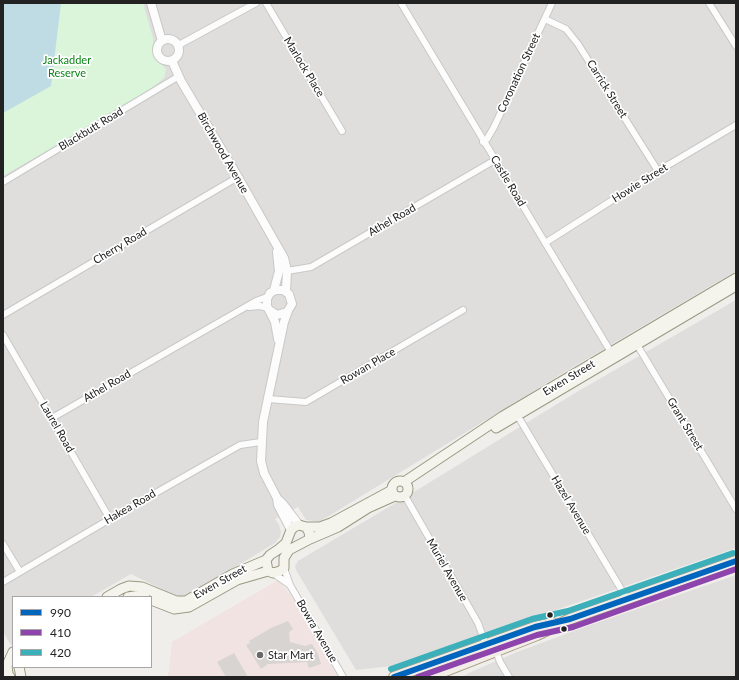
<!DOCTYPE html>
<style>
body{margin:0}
#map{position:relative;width:739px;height:680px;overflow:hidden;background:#f0eeeb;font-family:Lato,sans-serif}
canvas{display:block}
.frame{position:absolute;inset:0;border:4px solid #222;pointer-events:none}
.legend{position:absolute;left:12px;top:596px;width:140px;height:72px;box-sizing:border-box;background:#fff;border:1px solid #a7a7a7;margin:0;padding:5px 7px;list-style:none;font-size:12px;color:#222}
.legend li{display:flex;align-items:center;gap:8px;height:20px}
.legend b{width:20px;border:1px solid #a7a7a7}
</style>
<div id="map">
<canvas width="739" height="680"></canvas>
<div class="frame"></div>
<ul class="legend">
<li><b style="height:5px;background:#0065bd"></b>990</li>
<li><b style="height:5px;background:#8e44ad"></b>410</li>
<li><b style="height:5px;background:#3cb0ba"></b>420</li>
</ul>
</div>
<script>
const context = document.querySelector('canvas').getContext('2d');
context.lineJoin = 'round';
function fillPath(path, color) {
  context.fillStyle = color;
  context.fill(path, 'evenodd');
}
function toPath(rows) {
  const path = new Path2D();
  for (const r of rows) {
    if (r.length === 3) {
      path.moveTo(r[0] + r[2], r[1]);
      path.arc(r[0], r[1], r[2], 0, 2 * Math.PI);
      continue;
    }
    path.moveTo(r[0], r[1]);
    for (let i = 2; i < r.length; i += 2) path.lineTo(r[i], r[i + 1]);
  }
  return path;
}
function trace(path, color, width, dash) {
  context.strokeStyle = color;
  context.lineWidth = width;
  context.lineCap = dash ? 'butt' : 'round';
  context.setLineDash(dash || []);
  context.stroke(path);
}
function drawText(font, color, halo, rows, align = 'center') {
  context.font = font + ' Lato,sans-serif';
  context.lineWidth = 3.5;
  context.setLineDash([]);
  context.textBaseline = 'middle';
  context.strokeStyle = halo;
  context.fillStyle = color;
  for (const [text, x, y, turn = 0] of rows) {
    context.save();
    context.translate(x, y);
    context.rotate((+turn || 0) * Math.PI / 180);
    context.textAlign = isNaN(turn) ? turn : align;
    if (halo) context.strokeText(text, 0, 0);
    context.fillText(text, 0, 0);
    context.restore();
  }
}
const residential = toPath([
 [3,3,736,3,736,271,563,373,319,522,306,520,298,507,275,519,279,525,281,532,280,537,275,543,188,596,182,597,171,594,131,574,91,597,13,597,13,643,11,645,3,632],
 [736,300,736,548,393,666,356,670,296,570,295,566,298,561,414,492,575,393],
 [736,575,736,677,462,677,471,672,517,652,579,629]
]);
const commercial = toPath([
 [278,580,292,597,338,677,168,677,172,642]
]);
const park = toPath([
 [3,3,143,3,153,38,154,57,166,69,164,78,144,95,3,176]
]);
const water = toPath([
 [3,3,61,3,51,86,3,113]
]);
const building = toPath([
 [288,621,293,629,289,632,290,642,305,646,312,644,318,654,321,664,309,668,307,662,268,664,261,669,246,645,250,643,249,641,271,628],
 [234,653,248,677,226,677,217,662]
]);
const minor = toPath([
 [266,3,342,131],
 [401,3,612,354],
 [709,3,736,46],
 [545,19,566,29,578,44,658,171],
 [177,46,256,3],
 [483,142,487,139,494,127,552,3],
 [3,182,179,76],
 [545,243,658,171,736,125],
 [287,271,311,267,495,160],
 [249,307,260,306,268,308],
 [3,315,238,177],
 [3,335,110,519],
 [636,343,736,509],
 [268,399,306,402,463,310],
 [516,413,627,599],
 [52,418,256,301,267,297],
 [405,496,478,623,486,645],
 [3,544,20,572],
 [284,568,290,585,343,677],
 [273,573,290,585],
 [3,582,110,519,240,445,261,442],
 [495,648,500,662,509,677]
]);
const tertiary = toPath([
 [151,3,162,41],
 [168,50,11],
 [172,61,181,81,238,177,284,258,287,271,286,291],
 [274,290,279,271,277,252],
 [269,310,277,315,287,312,292,304,289,294,283,290,276,290,270,293,267,299,267,306,275,322,278,339],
 [288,311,284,322,263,422,261,461,264,473,277,498,278,505,291,530],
 [279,500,283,504,299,525]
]);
const secondary = toPath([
 [496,428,736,286],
 [400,489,8],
 [404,482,503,416,736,278],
 [299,525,306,527,309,532,310,539,289,550,284,558,284,568,280,571,273,573,268,571,266,560,270,555,279,549,286,543,291,530,294,527,299,525],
 [306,527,320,527,331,523,392,490],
 [310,539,338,527,368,508,395,496],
 [107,597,121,589,129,586,142,587,176,601,186,601,233,574,266,560],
 [128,597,141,595,145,597],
 [151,600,174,609,189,607,237,580,268,571],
 [19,667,21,677],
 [10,677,8,674,7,665,13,652]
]);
const primary = toPath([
 [394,677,535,627,553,623],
 [430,677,537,635,570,619,736,561]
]);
const bus1 = toPath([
 [394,677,535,627,570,619,736,561]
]);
const bus2 = toPath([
 [418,677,537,635,573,627,736,569]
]);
const bus3 = toPath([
 [391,669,532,619,568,611,733,553]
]);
const markers = [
 [550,615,3.5,"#222"],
 [564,629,3.5,"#222"],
 [260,655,4,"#6a6968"]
];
const parkNames = [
 ["Jackadder",67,60],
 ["Reserve",67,73]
];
const streetNames = [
 ["Marlock Place",304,67,59],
 ["Coronation Street",519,73,-65],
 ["Carrick Street",607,89,58],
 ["Blackbutt Road",91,129,-31],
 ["Birchwood Avenue",223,153,60],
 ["Castle Road",508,181,59],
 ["Howie Street",640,183,-32],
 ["Athel Road",392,220,-30],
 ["Cherry Road",120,246,-31],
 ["Rowan Place",368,366,-30],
 ["Ewen Street",569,378,-31],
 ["Athel Road",107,386,-30],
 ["Grant Street",685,424,59],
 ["Laurel Road",57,427,60],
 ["Hazel Avenue",571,505,59],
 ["Hakea Road",130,507,-30],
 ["Muriel Avenue",447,570,60],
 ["Ewen Street",220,582,-29],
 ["Bowra Avenue",317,631,60]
];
const poiNames = [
 ["Star Mart",268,655]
];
fillPath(residential, '#dfdedc');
fillPath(commercial, '#f1e3e1');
fillPath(park, '#daf5da');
fillPath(water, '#bfdbe3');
fillPath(building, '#d7d4d2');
trace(minor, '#c9c8c7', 8);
trace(tertiary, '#c9c8c7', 10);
trace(secondary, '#999a82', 11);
trace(primary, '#a79c86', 12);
trace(minor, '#fdfcfc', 6);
trace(tertiary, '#fdfcfc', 8);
trace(secondary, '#f4f4ed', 9);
trace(primary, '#f3ede7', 10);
trace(bus1, '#0065bd', 6);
trace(bus2, '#8e44ad', 6);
trace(bus3, '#3cb0ba', 6);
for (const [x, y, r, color] of markers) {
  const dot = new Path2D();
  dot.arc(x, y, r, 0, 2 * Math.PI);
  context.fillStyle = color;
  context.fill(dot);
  trace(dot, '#fff', 1.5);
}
drawText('11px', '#0c8416', '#fff', parkNames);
drawText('11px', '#222', '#fff', streetNames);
drawText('11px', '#222', '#fff', poiNames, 'left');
</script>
